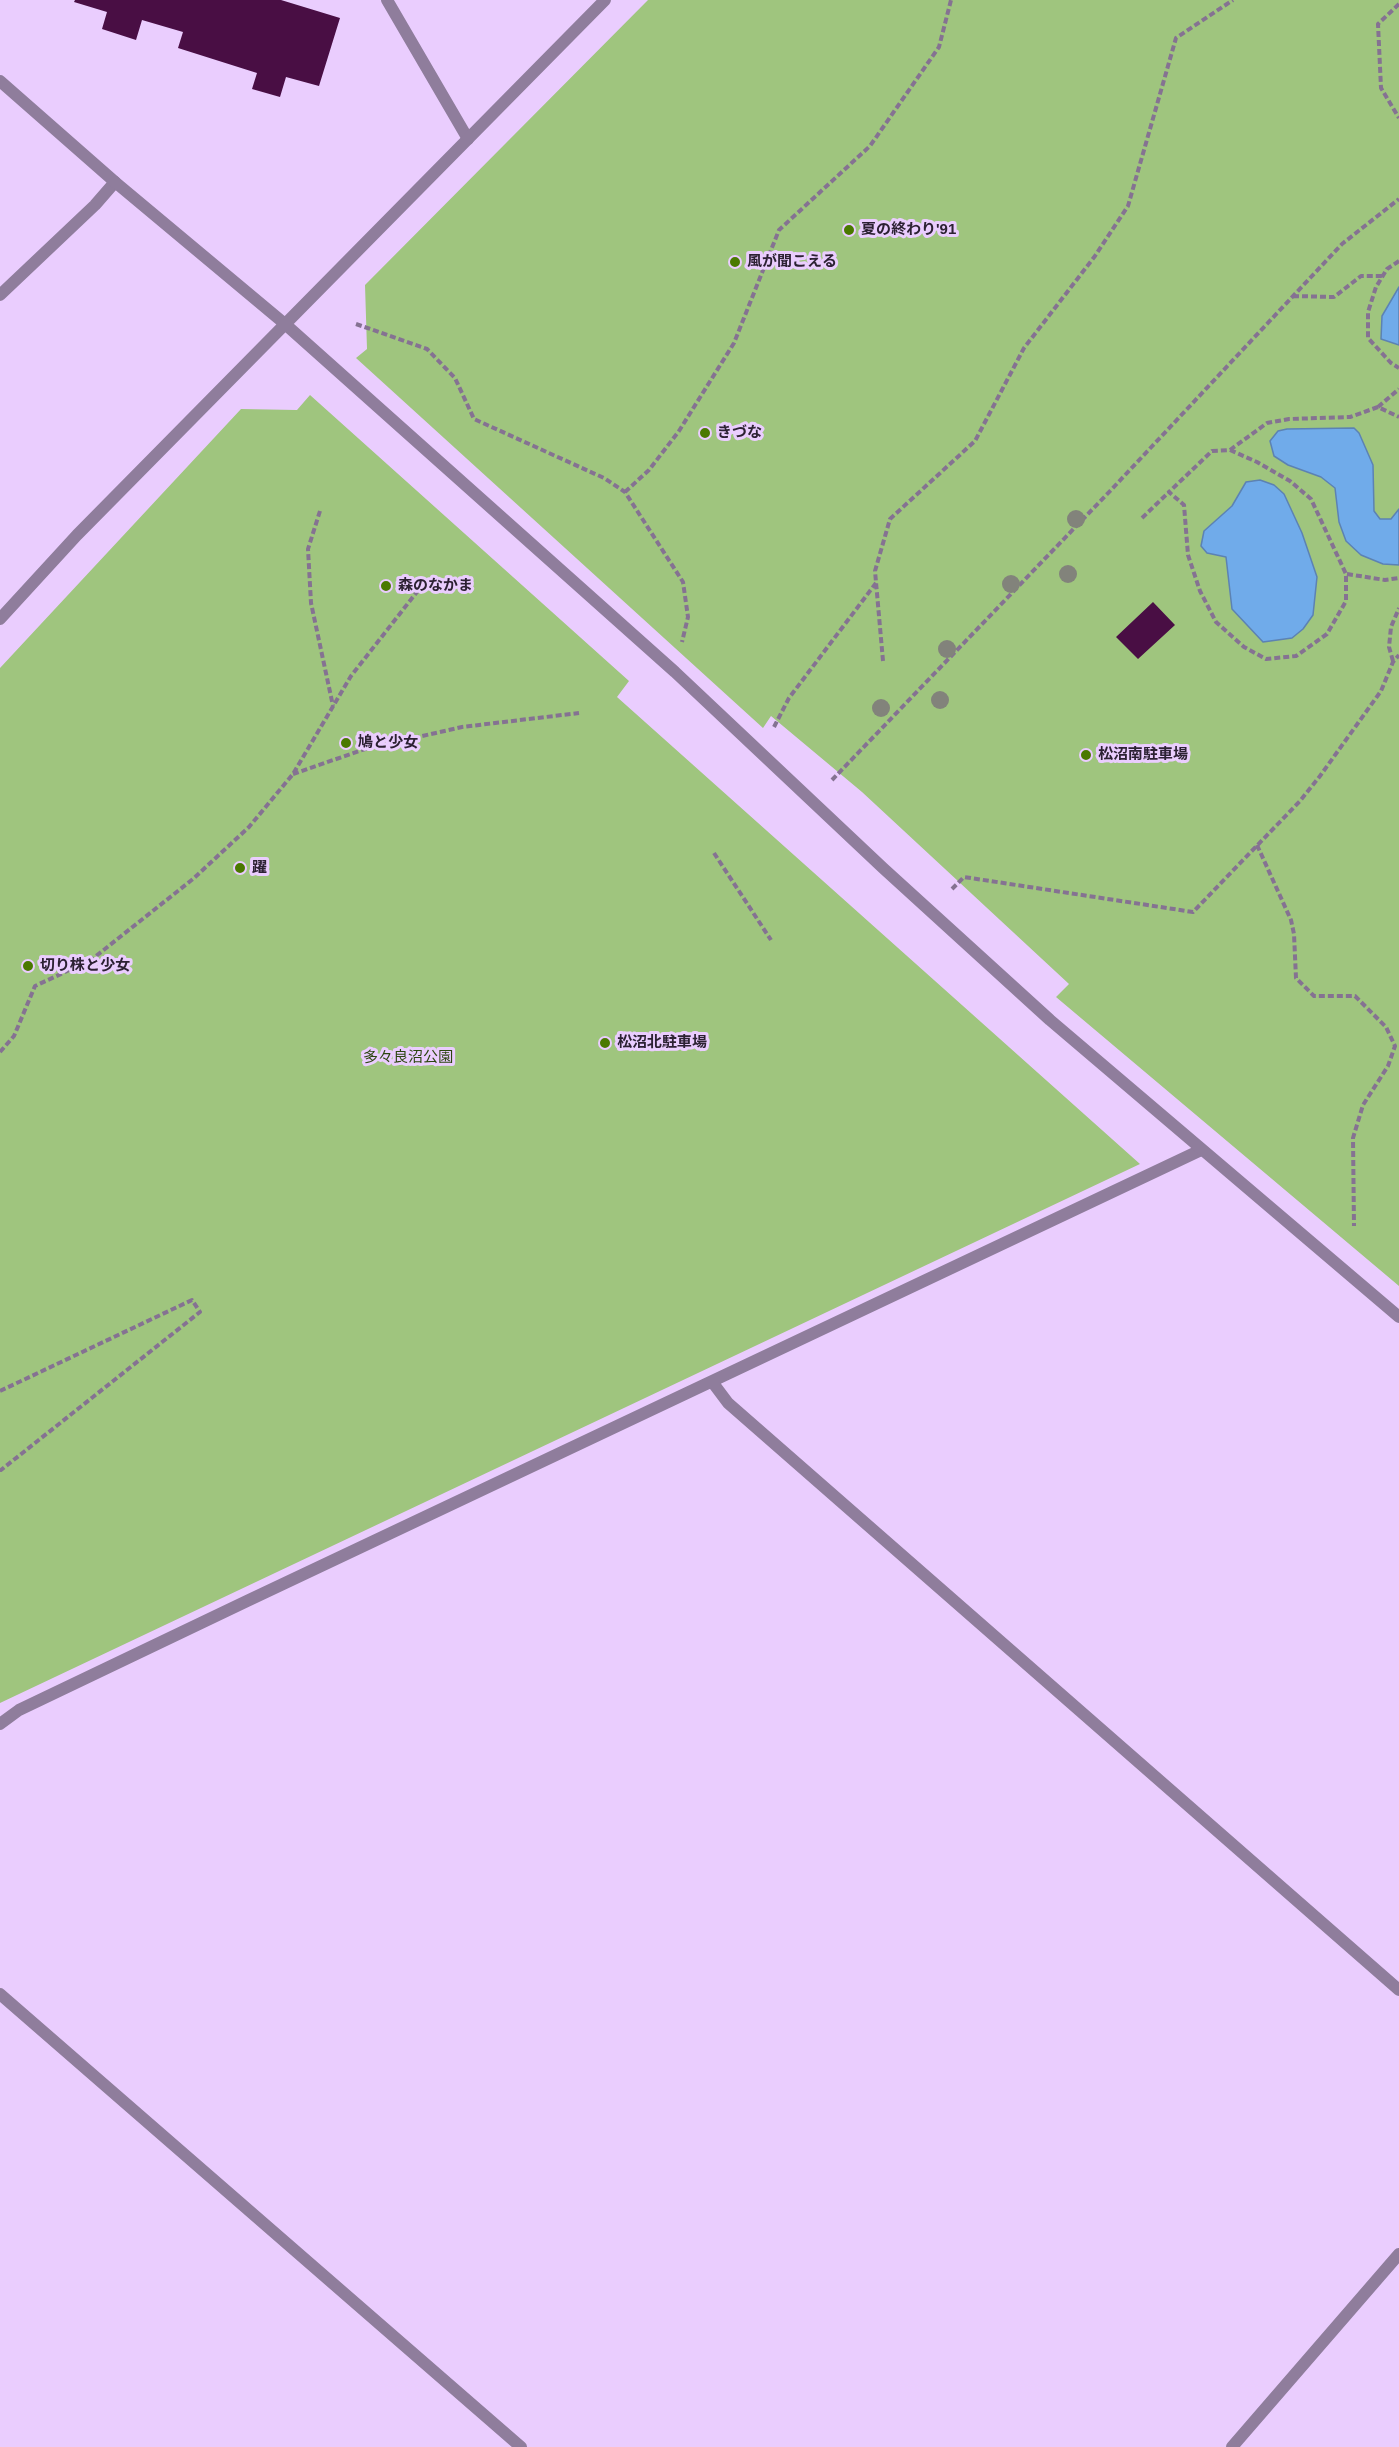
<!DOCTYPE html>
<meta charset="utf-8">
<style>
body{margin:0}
canvas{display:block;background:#eacdfe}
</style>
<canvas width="1399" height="2447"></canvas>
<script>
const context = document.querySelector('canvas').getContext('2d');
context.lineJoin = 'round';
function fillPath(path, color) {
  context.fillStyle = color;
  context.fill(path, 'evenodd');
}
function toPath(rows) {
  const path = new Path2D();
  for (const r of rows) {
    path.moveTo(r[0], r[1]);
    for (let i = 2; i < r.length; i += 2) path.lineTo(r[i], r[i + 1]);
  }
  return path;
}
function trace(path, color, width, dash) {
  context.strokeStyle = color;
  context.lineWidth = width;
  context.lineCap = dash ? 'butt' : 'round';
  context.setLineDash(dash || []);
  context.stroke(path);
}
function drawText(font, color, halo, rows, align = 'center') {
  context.font = font + ' Arial,"Noto Sans JP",sans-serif';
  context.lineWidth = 6;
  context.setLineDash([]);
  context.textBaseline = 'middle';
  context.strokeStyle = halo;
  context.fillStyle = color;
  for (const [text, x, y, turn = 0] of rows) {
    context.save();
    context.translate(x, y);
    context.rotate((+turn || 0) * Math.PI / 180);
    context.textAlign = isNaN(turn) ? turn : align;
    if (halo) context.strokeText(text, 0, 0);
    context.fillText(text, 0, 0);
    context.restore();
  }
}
const green = toPath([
 [648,0,1399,0,1399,1286,1056,997,1069,984,862,792,771,716,763,728,356,358,367,349,365,285],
 [310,395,629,681,617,697,1140,1164,0,1703,0,668,241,409,297,410]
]);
const water = toPath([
 [1399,287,1399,345,1381,339,1382,316,1399,287],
 [1354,428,1359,433,1373,465,1374,511,1380,519,1391,519,1399,509,1399,565,1383,564,1361,555,1346,541,1339,522,1335,488,1321,477,1288,465,1274,456,1270,441,1278,431,1287,429,1354,428],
 [1260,480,1274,485,1284,494,1302,533,1317,577,1313,615,1303,629,1292,638,1263,642,1232,609,1226,557,1207,553,1201,546,1204,531,1232,506,1246,482,1260,480]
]);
const building = toPath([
 [75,0,281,0,340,18,319,86,286,77,280,97,252,89,257,73,178,48,183,32,142,20,136,40,102,29,107,12,74,2],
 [1153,602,1175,625,1138,659,1116,637]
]);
const path = toPath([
 [1399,4,1378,24,1381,88,1399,118],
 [1399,261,1387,269,1376,287,1368,312,1368,338,1391,363,1399,368],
 [1293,296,1334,297,1361,276,1382,276],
 [356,324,427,349,455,378,474,419,604,478,625,492,683,582,688,617,682,642],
 [1378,407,1399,389],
 [1230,450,1257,462,1290,481,1311,499,1346,574,1346,601,1327,634,1296,656,1266,659,1244,647,1216,622,1200,591,1188,555,1184,505,1169,492,1212,451,1230,450],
 [1230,450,1267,423,1289,419,1350,417,1378,407,1399,417],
 [625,492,649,470,679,431,734,343,779,230,870,146,939,47,951,0],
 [320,511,308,549,311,603,333,706],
 [1142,518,1169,492],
 [1347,574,1385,580,1399,578],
 [883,661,875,571,890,519,975,441,1024,348,1095,256,1128,206,1176,38,1233,0],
 [1393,661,1389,647,1391,627,1399,608],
 [774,727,789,698,876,583],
 [293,774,365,749,462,727,579,713],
 [832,780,1111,490,1342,244,1399,199],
 [1257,845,1291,920,1294,934,1296,978,1314,996,1355,996,1386,1027,1395,1046,1388,1066,1363,1105,1353,1138,1354,1226],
 [714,853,771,940],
 [952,889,964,877,1193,912,1300,801,1320,776,1381,691,1393,662,1399,655],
 [0,1052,14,1036,35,986,91,960,193,879,249,827,293,774,351,676,420,588],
 [0,1391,192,1300,200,1312,1,1470,0,1469]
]);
const service = toPath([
 [713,1383,728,1403,1399,1990],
 [0,1724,19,1710,247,1601,1201,1150],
 [0,1994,521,2447],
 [1232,2447,1399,2254]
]);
const minor = toPath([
 [387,0,468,139],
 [0,295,95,205,115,182]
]);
const tertiary = toPath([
 [0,81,115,182,285,324,675,672,883,868,1050,1020,1399,1317],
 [0,619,77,535,605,0]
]);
const trees = [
 [1076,519],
 [1068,574],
 [1011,584],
 [947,649],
 [940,700],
 [881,708]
];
const markers = [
 [849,230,6,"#4a7900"],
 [735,262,6,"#4a7900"],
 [705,433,6,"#4a7900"],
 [386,586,6,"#4a7900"],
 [346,743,6,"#4a7900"],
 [1086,755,6,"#4a7900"],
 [240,868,6,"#4a7900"],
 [28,966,6,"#4a7900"],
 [605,1043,6,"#4a7900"]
];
const poiNames = [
 ["夏の終わり'91",861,230],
 ["風が聞こえる",747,262],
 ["きづな",717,433],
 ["森のなかま",398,586],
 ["鳩と少女",358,743],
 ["松沼南駐車場",1098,755],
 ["躍",252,868],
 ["切り株と少女",40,966],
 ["松沼北駐車場",617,1043]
];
const parkNames = [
 ["多々良沼公園",408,1058]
];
fillPath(green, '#9fc57e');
fillPath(water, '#70abea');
trace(water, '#5c82b3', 1.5);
fillPath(building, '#490e44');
trace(path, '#857292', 4, [6, 3]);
trace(service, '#8f7d9c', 12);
trace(minor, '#8f7d9c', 12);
trace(tertiary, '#8f7d9c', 12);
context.fillStyle = '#82837b';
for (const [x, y] of trees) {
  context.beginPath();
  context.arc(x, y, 9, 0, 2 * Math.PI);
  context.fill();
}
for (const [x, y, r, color] of markers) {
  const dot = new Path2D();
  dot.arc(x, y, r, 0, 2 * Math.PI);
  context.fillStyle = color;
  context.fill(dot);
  trace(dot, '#eacdfe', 2);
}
drawText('bold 15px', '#2c2133', '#eacdfe', poiNames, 'left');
drawText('15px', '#2c4610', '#eacdfe', parkNames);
</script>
